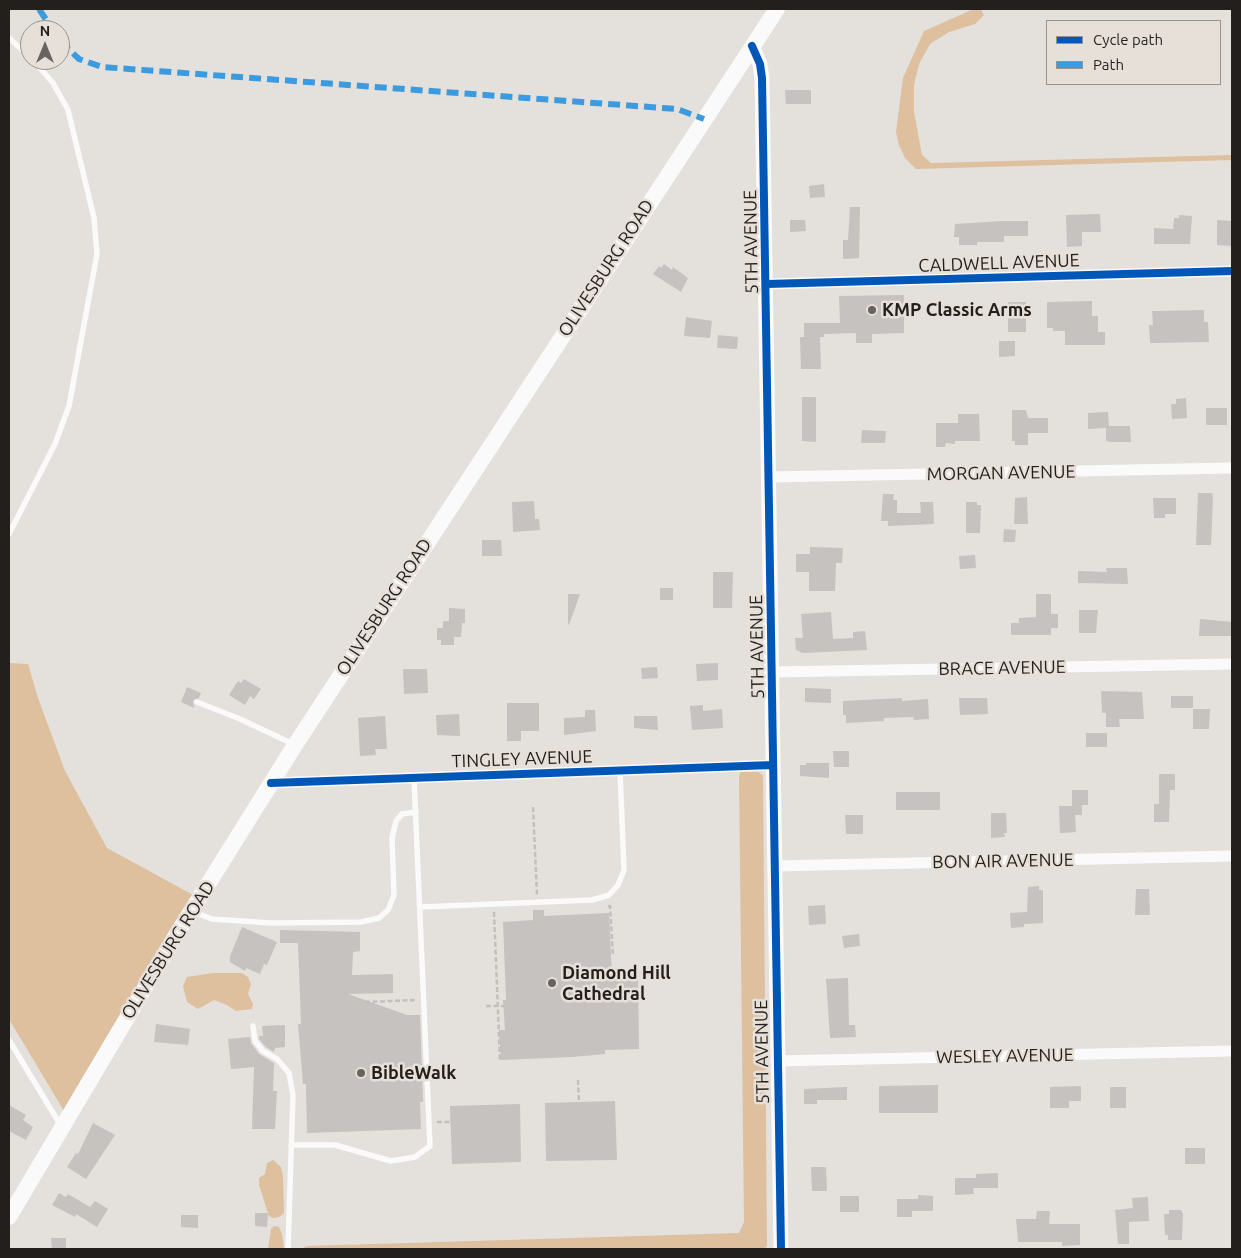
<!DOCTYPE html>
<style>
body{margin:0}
#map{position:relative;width:1241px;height:1258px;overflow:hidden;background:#e4e0dc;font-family:Ubuntu,sans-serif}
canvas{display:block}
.frame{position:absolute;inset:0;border:10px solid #221f1d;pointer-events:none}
.legend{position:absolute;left:1046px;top:20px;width:175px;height:65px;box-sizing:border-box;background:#e7e0d9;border:1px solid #98938e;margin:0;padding:6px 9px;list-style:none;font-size:15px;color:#221f1d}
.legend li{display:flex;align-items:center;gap:10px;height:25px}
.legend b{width:25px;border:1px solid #98938e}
.north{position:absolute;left:20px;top:20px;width:50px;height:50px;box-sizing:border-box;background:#e7e0d9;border:1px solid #98938e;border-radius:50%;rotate:0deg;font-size:14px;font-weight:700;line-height:20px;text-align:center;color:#221f1d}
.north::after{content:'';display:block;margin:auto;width:18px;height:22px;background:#666360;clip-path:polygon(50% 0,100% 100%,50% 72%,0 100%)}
</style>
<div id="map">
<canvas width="1241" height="1258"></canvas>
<div class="frame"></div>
<ul class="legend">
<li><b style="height:6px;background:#0057b8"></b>Cycle path</li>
<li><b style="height:6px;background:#3c9bdf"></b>Path</li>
</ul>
<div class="north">N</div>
</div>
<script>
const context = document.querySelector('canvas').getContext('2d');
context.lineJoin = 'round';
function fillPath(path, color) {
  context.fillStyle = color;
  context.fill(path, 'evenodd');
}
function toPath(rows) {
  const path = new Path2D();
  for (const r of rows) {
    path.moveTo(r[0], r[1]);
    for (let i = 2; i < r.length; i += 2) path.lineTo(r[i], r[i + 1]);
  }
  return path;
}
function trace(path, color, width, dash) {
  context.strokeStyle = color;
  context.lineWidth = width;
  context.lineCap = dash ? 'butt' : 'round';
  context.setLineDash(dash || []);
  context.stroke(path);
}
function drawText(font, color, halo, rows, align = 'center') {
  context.font = font + ' Ubuntu,sans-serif';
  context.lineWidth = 5;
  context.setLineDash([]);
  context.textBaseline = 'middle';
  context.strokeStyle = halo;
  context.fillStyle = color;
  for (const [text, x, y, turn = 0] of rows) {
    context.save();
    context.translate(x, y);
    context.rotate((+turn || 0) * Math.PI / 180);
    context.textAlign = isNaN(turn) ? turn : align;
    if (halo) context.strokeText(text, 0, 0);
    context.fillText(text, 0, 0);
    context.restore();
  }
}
const forest = toPath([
 [974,9,981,10,984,15,975,24,949,32,930,44,919,64,914,85,914,112,922,155,931,163,1232,155,1232,160,916,169,905,158,899,145,896,132,903,78,924,31],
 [9,663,28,664,38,698,65,771,107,848,193,895,64,1111,9,1019],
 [741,772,758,772,763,775,767,1246,764,1249,301,1249,307,1246,739,1233,744,1222,739,775],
 [213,973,242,973,248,977,251,984,248,994,253,1004,252,1009,236,1011,227,1005,214,1000,198,1009,187,1002,183,986,187,977],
 [273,1160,281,1167,283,1176,284,1213,279,1217,273,1218,269,1216,259,1185,259,1178,265,1174,267,1163],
 [274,1226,279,1227,282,1234,284,1249,268,1249,271,1229]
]);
const building = toPath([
 [785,90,811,90,811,104,786,104],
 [824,184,825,197,810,198,809,186],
 [850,207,860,207,859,258,843,259,843,240,848,240],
 [1100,214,1101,232,1082,232,1082,246,1067,247,1066,215],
 [1179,215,1192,216,1190,244,1154,244,1154,228,1173,229,1174,218,1179,218],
 [790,220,805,220,806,231,790,232],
 [1217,220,1232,221,1231,246,1217,245],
 [1003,221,1028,221,1028,236,1004,236,1004,242,977,242,977,245,959,245,959,237,954,237,955,224],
 [664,264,672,270,673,267,688,278,681,292,653,274,659,266,661,268],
 [904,295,904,333,872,334,872,343,856,343,856,333,824,334,824,337,820,337,821,369,801,369,800,337,804,337,804,323,840,323,839,296],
 [1092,301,1092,316,1098,316,1098,332,1105,332,1105,345,1065,345,1065,331,1053,331,1053,328,1047,328,1047,302],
 [1008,302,1026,302,1026,332,1008,332],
 [1204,310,1204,322,1208,322,1209,342,1150,343,1149,325,1153,325,1152,311],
 [686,317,712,321,710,338,684,336],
 [718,335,738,337,737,349,717,348],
 [999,341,1015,341,1015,356,999,357],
 [802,397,816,397,816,442,802,441],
 [1186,398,1187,418,1172,419,1171,404,1176,404,1176,399],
 [1206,408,1227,408,1227,425,1206,425],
 [1012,410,1026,410,1028,418,1048,418,1048,433,1028,433,1028,445,1015,445,1015,441,1012,441],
 [1108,412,1109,426,1130,426,1131,442,1111,442,1106,441,1106,428,1088,429,1088,413],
 [958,414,979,414,980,441,955,441,955,444,946,443,945,447,936,447,936,423,958,423],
 [862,430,886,431,885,443,861,443],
 [1198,493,1212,493,1213,498,1211,545,1196,545],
 [883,494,894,494,893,500,897,500,897,513,921,513,920,502,933,502,934,524,888,526,888,521,881,521],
 [1027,497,1028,524,1014,524,1015,498],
 [1153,498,1176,498,1176,514,1165,514,1165,518,1154,518],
 [534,501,535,519,539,519,540,530,513,532,512,502],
 [966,502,977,502,977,505,981,505,980,533,966,533],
 [1004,529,1016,530,1015,542,1003,542],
 [482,540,501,540,502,556,482,556],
 [810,547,843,548,842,563,836,563,835,591,809,591,809,572,796,572,796,554,810,554],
 [975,555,976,568,960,569,959,556],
 [1106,568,1127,568,1128,584,1078,583,1078,571,1107,572],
 [713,572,733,572,732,608,713,608],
 [660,588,673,588,673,600,660,600],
 [568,594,580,594,569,625,568,624],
 [1036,594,1051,594,1051,614,1058,614,1058,628,1051,628,1051,635,1011,635,1011,623,1019,623,1019,618,1036,617],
 [449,608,465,609,465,623,462,623,461,637,454,637,454,645,441,645,441,640,437,640,437,628,443,628,443,621,449,621],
 [1079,610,1098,610,1096,633,1079,633],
 [831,612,833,639,853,638,853,632,865,631,867,650,803,653,796,650,795,638,803,638,801,614],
 [1200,619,1232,622,1231,636,1199,636],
 [718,663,718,680,697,681,696,664],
 [657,667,658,678,642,679,641,668],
 [403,669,427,669,428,693,404,694],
 [244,679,261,689,254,699,250,696,245,705,229,695,238,681,241,683],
 [187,687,201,693,199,698,193,700,194,708,181,702],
 [805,688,831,689,831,703,805,702],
 [1101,691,1142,692,1144,719,1119,719,1120,727,1106,727,1106,713,1102,713],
 [1171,696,1193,696,1193,708,1171,708],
 [902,698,902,701,928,699,929,719,914,720,913,717,884,718,884,721,846,723,846,715,843,715,843,701],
 [959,698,987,698,988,714,960,715],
 [507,703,539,703,539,731,521,731,521,741,507,741],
 [703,705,703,711,722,709,723,728,692,730,690,706],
 [1193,709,1210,709,1209,729,1193,729],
 [585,710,595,710,596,731,564,735,564,718,585,717],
 [459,714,460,736,437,735,436,715],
 [385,716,387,749,375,749,376,755,360,756,358,718],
 [634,716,657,716,658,730,634,728],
 [1086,733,1107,733,1107,747,1086,747],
 [833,751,849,751,849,767,834,767],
 [806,763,829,763,829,778,800,776,800,765,806,765],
 [1159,774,1175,774,1175,790,1170,790,1169,822,1154,822,1154,804,1159,804],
 [1072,790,1088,790,1088,805,1082,805,1082,815,1075,815,1076,832,1060,833,1059,806,1072,806],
 [896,792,940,792,940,810,896,810],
 [991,813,1006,813,1007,833,1004,833,1005,837,991,838],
 [845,815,863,815,863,834,846,834],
 [1039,886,1039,890,1043,890,1043,923,1024,924,1024,927,1011,928,1010,913,1027,912,1028,887],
 [1136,889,1149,889,1150,915,1135,915],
 [825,905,826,924,809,925,808,906],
 [533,910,544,910,544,916,609,913,612,977,638,975,639,1049,605,1050,605,1054,573,1057,501,1060,499,1030,505,1030,503,1000,506,1000,503,922,533,920],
 [242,927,277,942,267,965,264,964,260,974,246,968,245,971,230,962,230,956],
 [280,930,360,932,360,951,353,952,352,975,393,974,393,993,348,994,407,1015,420,1015,423,1102,420,1102,421,1129,307,1133,306,1084,303,1084,298,1024,301,1024,298,943,280,943],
 [859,934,860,946,844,948,842,936],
 [848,978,849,1025,855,1025,856,1037,830,1038,826,979],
 [156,1024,190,1029,188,1045,154,1042],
 [285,1025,285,1047,275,1048,274,1052,266,1047,259,1039,259,1036,263,1036,262,1026],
 [250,1037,251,1043,259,1054,274,1063,273,1091,277,1091,275,1129,252,1129,254,1067,231,1069,228,1039],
 [938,1085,938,1113,879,1113,879,1086],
 [1081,1086,1081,1101,1069,1101,1069,1108,1050,1108,1050,1087],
 [847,1087,847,1100,817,1100,817,1104,804,1104,804,1089],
 [1110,1087,1126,1087,1126,1108,1110,1108],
 [615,1101,617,1160,546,1161,545,1103],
 [520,1104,521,1162,452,1164,450,1106],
 [9,1105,26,1115,23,1120,33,1127,26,1140,9,1131],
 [93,1123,115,1135,86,1179,67,1167,76,1153,78,1154],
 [1185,1148,1205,1148,1205,1164,1185,1164],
 [811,1167,826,1167,827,1191,812,1191],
 [998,1173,998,1188,973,1188,974,1194,955,1195,955,1178,976,1178,976,1174],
 [59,1193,66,1197,68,1194,90,1207,95,1201,108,1209,97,1227,76,1214,75,1217,52,1205],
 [918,1195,933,1196,933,1211,912,1211,912,1217,897,1217,897,1199,918,1199],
 [840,1196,859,1196,859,1212,840,1212],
 [1148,1197,1149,1221,1129,1222,1129,1244,1118,1244,1115,1210,1133,1208,1132,1198],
 [1169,1210,1181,1210,1183,1214,1182,1240,1168,1240,1168,1235,1165,1235,1164,1214,1169,1214],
 [1037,1211,1050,1211,1049,1224,1080,1224,1080,1245,1062,1246,1062,1242,1018,1242,1016,1219,1036,1219],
 [255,1213,268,1213,267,1227,255,1226],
 [181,1215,198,1215,198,1228,181,1227],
 [51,1238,66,1238,66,1249,52,1249]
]);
const path = toPath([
 [533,807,537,895],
 [608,906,610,906,613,956],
 [494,912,500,1061],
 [365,1002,416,1000],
 [486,1006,504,1006],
 [578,1080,579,1102],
 [437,1122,451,1122]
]);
const service = toPath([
 [9,38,30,57],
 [9,534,55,444,69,406,97,254,94,218,68,110,53,83,33,60],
 [197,702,240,719,293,744],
 [420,907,592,900,609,895,618,885,624,870,620,770],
 [194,912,212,919,271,923,361,922,379,918,388,910,394,895,392,838,396,821,402,814,416,812],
 [253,1026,255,1041,263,1051,277,1059,289,1073,293,1095,288,1249],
 [9,1040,61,1126],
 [291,1145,335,1145,391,1161,415,1157,430,1146,414,778]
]);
const minor = toPath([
 [767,284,1232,271],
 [770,477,1232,468],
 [772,672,1232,664],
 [271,783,773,765],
 [775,866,1232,856],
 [777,1061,1232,1051]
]);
const tertiary = toPath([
 [752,46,760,64,762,78,781,1249]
]);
const secondary = toPath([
 [9,1217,175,937,295,745,777,9]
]);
const quiet = toPath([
 [39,9,53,30],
 [60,41,79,59,102,67,677,109,704,119]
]);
const cycleway = toPath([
 [752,46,760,64,762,78,781,1249],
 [767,284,1232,271],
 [271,783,773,765]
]);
const markers = [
 [872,310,5,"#666360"],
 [552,983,5,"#666360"],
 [361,1073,5,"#666360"]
];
const streetNames = [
 ["5TH AVENUE",751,242,-91],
 ["CALDWELL AVENUE",999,263,-2],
 ["OLIVESBURG ROAD",606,268,-57],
 ["MORGAN AVENUE",1001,473,-1],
 ["OLIVESBURG ROAD",384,607,-57],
 ["5TH AVENUE",757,647,-91],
 ["BRACE AVENUE",1002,668,-1],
 ["TINGLEY AVENUE",522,759,-2],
 ["BON AIR AVENUE",1003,861,-1],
 ["OLIVESBURG ROAD",168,950,-58],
 ["5TH AVENUE",762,1052,-91],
 ["WESLEY AVENUE",1005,1056,-1]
];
const poiNames = [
 ["KMP Classic Arms",882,310],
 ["Diamond Hill",562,973],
 ["Cathedral",562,994],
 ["BibleWalk",371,1073]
];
fillPath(forest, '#debf9e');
fillPath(building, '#c6c2bf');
trace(path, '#c1c0bf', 2.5, [5, 2.5]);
trace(service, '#fbfafa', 5.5);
trace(minor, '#fbfafa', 11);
trace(tertiary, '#fbfafa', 15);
trace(secondary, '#fbfafa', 16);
trace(quiet, '#3c9bdf', 6, [12, 6]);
trace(cycleway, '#0057b8', 8);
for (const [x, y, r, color] of markers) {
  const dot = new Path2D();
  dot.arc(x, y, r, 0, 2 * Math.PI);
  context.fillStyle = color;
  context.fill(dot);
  trace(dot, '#e7e0d9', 2);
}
drawText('18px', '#221f1d', '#e7e0d9', streetNames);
drawText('bold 18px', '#221f1d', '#e7e0d9', poiNames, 'left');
</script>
